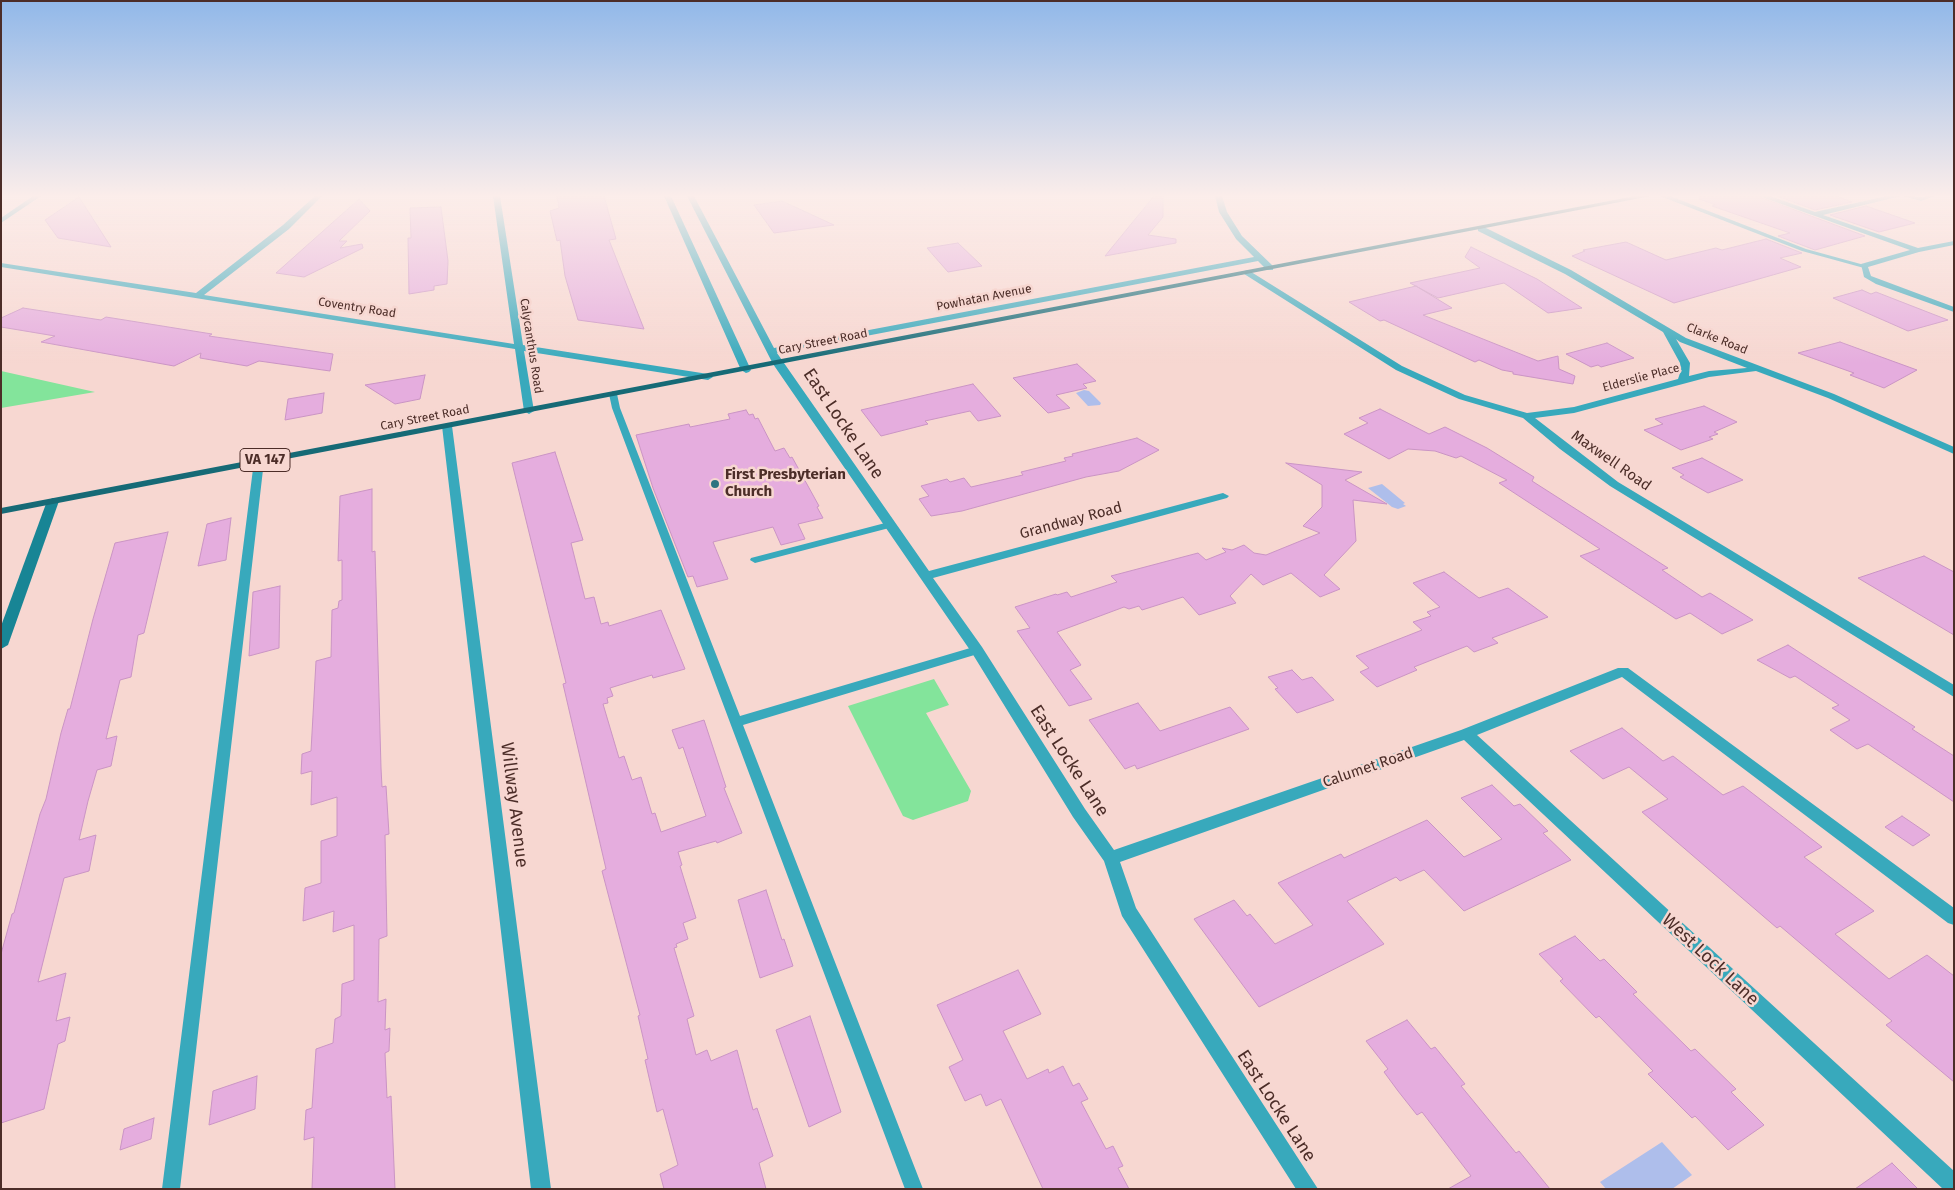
<!DOCTYPE html>
<style>
body{margin:0}
#map{position:relative;width:1955px;height:1190px;overflow:hidden;background:#f7d7d1;font-family:"Fira Sans",sans-serif}
canvas{display:block}
.frame{position:absolute;inset:0;border:2px solid #4c2d28;pointer-events:none}
</style>
<div id="map">
<canvas width="1955" height="1190"></canvas>
<div class="frame"></div>
</div>
<script>
const context = document.querySelector('canvas').getContext('2d');
context.lineJoin = 'round';
function fillPath(path, color) {
  context.fillStyle = color;
  context.fill(path, 'evenodd');
}
function toPath(rows) {
  const path = new Path2D();
  for (const r of rows) {
    path.moveTo(r[0], r[1]);
    for (let i = 2; i < r.length; i += 2) path.lineTo(r[i], r[i + 1]);
  }
  return path;
}
function trace(path, color, width, dash) {
  context.strokeStyle = color;
  context.lineWidth = width;
  context.lineCap = dash ? 'butt' : 'round';
  context.setLineDash(dash || []);
  context.stroke(path);
}
function drawText(font, color, halo, rows, align = 'center') {
  context.font = font + ' "Fira Sans",sans-serif';
  context.lineWidth = 5;
  context.setLineDash([]);
  context.textBaseline = 'middle';
  context.strokeStyle = halo;
  context.fillStyle = color;
  for (const [text, x, y, turn = 0] of rows) {
    context.save();
    context.translate(x, y);
    context.rotate((+turn || 0) * Math.PI / 180);
    context.textAlign = isNaN(turn) ? turn : align;
    if (halo) context.strokeText(text, 0, 0);
    context.fillText(text, 0, 0);
    context.restore();
  }
}
const green = toPath([
 [1,371,95,392,1,408],
 [934,679,949,705,926,713,971,791,968,801,913,820,903,816,848,706]
]);
const water = toPath([
 [1084,390,1089,391,1101,403,1100,405,1088,406,1076,393],
 [1382,484,1405,503,1403,504,1406,506,1398,509,1392,507,1368,488],
 [1662,1142,1692,1175,1672,1189,1606,1189,1600,1182]
]);
const building = toPath([
 [557,196,604,196,616,239,609,240,644,329,578,320,565,276,560,240,557,241,550,211,559,208,557,196],
 [1154,196,1163,196,1163,217,1148,235,1176,239,1176,243,1105,256,1154,196],
 [1700,196,1757,196,1865,236,1815,250,1778,236,1790,233,1712,206,1716,205,1699,199,1700,196],
 [1777,196,1836,196,1852,202,1815,210,1777,196],
 [79,197,111,247,58,238,45,220,79,197],
 [359,199,370,211,339,241,347,241,340,248,362,244,363,248,304,277,276,273,359,199],
 [782,201,834,225,774,233,754,205,782,201],
 [1866,206,1915,223,1879,232,1830,215,1866,206],
 [441,207,448,261,447,284,434,286,434,290,409,294,408,238,411,238,410,208,441,207],
 [1766,239,1802,253,1780,258,1801,267,1674,303,1572,256,1585,251,1583,250,1626,242,1666,260,1716,248,1722,250,1766,239],
 [958,243,982,266,948,272,927,248,958,243],
 [1471,247,1537,279,1582,308,1548,313,1504,283,1438,298,1410,283,1480,268,1465,257,1471,247],
 [1416,286,1452,308,1423,315,1538,361,1558,356,1559,369,1575,376,1573,384,1513,374,1513,372,1502,370,1479,360,1475,362,1384,320,1380,321,1349,302,1416,286],
 [1862,290,1871,294,1876,292,1948,320,1908,331,1833,298,1862,290],
 [23,308,101,320,106,317,212,334,209,336,333,354,330,371,259,361,247,366,200,358,201,353,174,366,41,342,55,336,1,327,1,318,23,308],
 [1840,342,1917,370,1884,388,1850,375,1854,373,1798,353,1840,342],
 [1607,343,1634,358,1601,367,1598,365,1591,367,1566,354,1607,343],
 [1077,364,1096,381,1083,384,1087,388,1056,395,1070,408,1048,413,1013,378,1077,364],
 [425,375,420,399,395,404,365,385,425,375],
 [973,384,1001,416,978,421,970,411,925,421,928,424,881,436,861,410,973,384],
 [324,393,322,413,285,420,288,399,324,393],
 [1704,406,1737,422,1714,432,1718,434,1709,437,1713,439,1681,450,1644,430,1663,424,1655,419,1704,406],
 [1380,409,1429,434,1445,427,1487,448,1534,477,1532,481,1668,568,1662,570,1702,597,1710,593,1753,620,1722,634,1690,613,1676,619,1580,556,1600,549,1499,483,1507,480,1461,456,1456,458,1435,451,1408,449,1389,459,1344,434,1368,423,1359,418,1380,409],
 [746,410,749,415,753,414,755,419,758,418,775,451,784,448,790,458,792,457,819,506,817,507,823,518,798,524,805,539,781,545,773,527,713,542,728,579,697,587,693,576,688,577,653,488,636,435,689,424,690,427,730,419,728,414,746,410],
 [1137,438,1159,450,1119,471,1086,477,962,511,931,516,919,499,929,496,921,486,947,479,950,482,964,478,971,487,1023,475,1021,472,1066,461,1064,458,1073,456,1072,454,1137,438],
 [555,452,583,540,571,543,585,599,594,597,601,624,608,622,609,626,661,610,685,669,653,678,652,675,610,688,613,696,607,698,608,703,603,704,619,758,624,756,632,780,641,777,652,814,655,813,661,832,706,816,683,747,679,749,672,730,704,720,726,787,724,788,742,833,717,843,716,841,678,852,682,865,680,866,696,918,683,923,688,939,676,944,677,947,674,948,694,1016,687,1019,696,1055,707,1050,711,1061,737,1050,753,1110,757,1108,773,1156,759,1163,766,1189,664,1189,660,1174,678,1165,663,1109,657,1112,645,1060,648,1059,638,1016,640,1015,602,871,606,869,563,684,566,683,512,463,555,452],
 [1702,458,1743,480,1708,493,1680,477,1684,475,1672,468,1702,458],
 [1286,463,1362,472,1345,480,1387,504,1353,500,1356,541,1324,575,1340,589,1320,597,1291,573,1263,585,1251,574,1230,596,1236,603,1199,615,1183,597,1142,610,1139,606,1129,609,1124,607,1057,632,1081,665,1070,670,1092,699,1069,706,1017,631,1030,628,1015,607,1056,594,1057,595,1067,592,1071,597,1117,582,1111,576,1198,553,1206,560,1226,552,1222,548,1232,550,1244,545,1254,553,1266,555,1320,533,1303,526,1322,507,1322,485,1286,463],
 [372,489,372,552,375,551,381,768,382,787,386,786,389,834,385,835,387,936,379,939,378,1002,386,999,385,1030,390,1028,389,1051,385,1053,387,1098,391,1096,395,1189,312,1189,314,1137,304,1140,306,1110,312,1108,316,1049,333,1043,335,1019,341,1016,342,984,354,980,354,925,333,932,334,911,303,921,305,888,321,883,321,841,337,836,337,797,311,805,312,771,301,774,302,754,311,751,316,661,331,657,332,610,338,608,339,601,342,600,342,560,338,561,340,496,372,489],
 [231,518,226,560,198,566,207,524,231,518],
 [168,532,144,633,138,635,131,677,120,680,106,739,117,736,111,766,97,770,88,801,79,840,96,835,89,871,64,878,38,982,66,973,56,1021,70,1017,65,1041,58,1044,44,1109,1,1123,1,954,12,914,14,913,40,814,46,799,61,733,68,709,70,709,93,619,115,543,168,532],
 [1924,556,1954,572,1954,635,1858,578,1924,556],
 [1444,572,1479,598,1508,588,1548,617,1492,638,1498,643,1474,652,1467,646,1414,667,1417,670,1377,687,1360,672,1369,668,1356,656,1422,630,1413,622,1431,616,1427,612,1440,607,1413,583,1444,572],
 [280,586,279,648,249,656,253,592,280,586],
 [1788,645,1915,727,1912,729,1954,756,1954,802,1868,744,1857,749,1830,730,1850,720,1832,708,1839,705,1795,676,1790,678,1757,660,1788,645],
 [1292,670,1302,680,1312,677,1334,700,1297,713,1275,689,1278,688,1268,677,1292,670],
 [1138,703,1160,731,1230,707,1249,729,1137,769,1135,765,1125,769,1089,720,1138,703],
 [1622,728,1663,761,1673,756,1723,795,1743,786,1822,847,1804,857,1874,911,1835,934,1889,979,1927,955,1954,976,1954,1082,1886,1025,1892,1021,1780,926,1777,928,1642,812,1668,799,1629,767,1603,779,1570,751,1622,728],
 [1492,785,1514,806,1520,804,1548,831,1543,833,1571,860,1464,911,1424,870,1400,881,1396,877,1347,901,1384,944,1259,1007,1194,919,1234,900,1247,916,1250,914,1275,944,1313,925,1278,883,1321,863,1341,854,1344,858,1427,820,1464,857,1502,839,1461,798,1492,785],
 [1902,816,1930,835,1913,846,1885,827,1902,816],
 [766,890,782,940,784,939,793,966,760,978,738,900,766,890],
 [1575,936,1600,961,1604,959,1637,992,1633,994,1691,1051,1695,1049,1736,1089,1731,1092,1764,1125,1728,1150,1695,1116,1692,1118,1648,1074,1653,1071,1599,1016,1596,1018,1560,981,1563,979,1539,954,1575,936],
 [1018,970,1041,1014,1003,1031,1027,1079,1048,1069,1049,1073,1063,1066,1073,1086,1079,1083,1088,1099,1081,1102,1106,1149,1113,1146,1123,1166,1118,1168,1129,1189,1043,1189,1001,1099,986,1106,981,1094,965,1101,949,1067,963,1060,937,1005,1018,970],
 [810,1016,841,1112,809,1127,776,1030,810,1016],
 [1407,1020,1431,1049,1435,1047,1465,1084,1461,1086,1516,1153,1519,1151,1550,1189,1448,1189,1471,1176,1422,1112,1417,1115,1398,1091,1384,1072,1388,1069,1366,1041,1407,1020],
 [257,1076,255,1109,209,1125,213,1091,257,1076],
 [154,1118,151,1139,120,1150,124,1129,154,1118],
 [1892,1163,1918,1189,1855,1189,1892,1163]
]);
const lane = toPath([
 [1660,196,1670,196,1806,249,1868,266,1864,268,1802,251,1660,196],
 [613,391,617,394,620,408,740,716,977,646,983,650,981,653,743,725,923,1189,905,1189,612,408,609,394,613,391],
 [259,458,264,461,180,1189,162,1189,254,461,259,458],
 [889,522,894,525,893,527,755,563,750,560,751,558,889,522]
]);
const street = toPath([
 [33,196,41,196,1,223,1,218,33,196],
 [315,196,322,196,289,229,204,295,514,344,493,196,500,196,523,345,708,374,713,377,708,380,524,351,534,411,529,414,524,411,515,349,1,267,1,263,196,293,283,225,315,196],
 [664,196,671,196,751,370,749,372,746,373,741,370,664,196],
 [687,196,694,196,774,348,1254,257,1236,239,1219,212,1215,196,1222,196,1227,212,1242,236,1273,266,1273,270,1267,270,1258,261,777,353,929,571,1219,494,1223,493,1229,496,1227,498,933,578,982,647,1085,809,1114,850,1461,730,1618,668,1628,668,1954,908,1954,925,1948,923,1622,677,1477,735,1954,1171,1954,1189,1943,1189,1464,740,1120,862,1136,908,1318,1189,1296,1189,1122,916,1104,861,1073,817,972,653,773,364,687,196],
 [1759,196,1770,196,1815,212,1887,196,1901,196,1823,215,1918,248,1954,241,1954,245,1919,252,1868,267,1871,276,1954,307,1954,312,1876,284,1864,277,1861,264,1910,250,1759,196],
 [1903,196,1921,197,1935,196,1921,201,1903,196],
 [1478,227,1484,227,1571,270,1686,338,1834,394,1954,447,1954,454,1828,398,1756,371,1709,377,1574,413,1535,418,1618,482,1954,685,1954,697,1610,486,1560,449,1523,418,1459,399,1396,370,1241,272,1248,270,1402,366,1465,395,1527,413,1574,407,1678,379,1681,370,1680,363,1663,332,1565,274,1478,231,1478,227],
 [1676,339,1680,342,1747,368,1709,371,1689,376,1690,363,1676,339],
 [447,423,452,426,551,1189,531,1189,442,426,447,423]
]);
const secondary = toPath([
 [53,498,59,501,8,645,1,649,1,626,47,501,53,498]
]);
const primary = toPath([
 [1635,196,1651,196,1,514,1,508,1635,196]
]);
const markers = [
 [715,484,5,"#2d7480"]
];
const farStreetnames = [
 ["Powhatan Avenue",984,298,-11],
 ["Coventry Road",357,308,9],
 ["Clarke Road",1717,339,22],
 ["Cary Street Road",823,342,-11],
 ["Calycanthus Road",531,346,81],
 ["Elderslie Place",1641,378,-15],
 ["Cary Street Road",425,418,-11]
];
const shields = [
 [265,460,50]
];
const shieldNames = [
 ["VA 147",265,460]
];
const streetNames = [
 ["Maxwell Road",1611,461,35],
 ["Grandway Road",1071,521,-15],
 ["Calumet Road",1368,768,-19]
];
const poiNames = [
 ["First Presbyterian",725,475],
 ["Church",725,492]
];
const nearStreetnames = [
 ["East Locke Lane",843,424,56],
 ["East Locke Lane",1069,761,57],
 ["Willway Avenue",514,805,83],
 ["West Lock Lane",1710,960,43],
 ["East Locke Lane",1276,1106,57]
];
fillPath(green, '#83e49b');
fillPath(water, '#aebeeb');
fillPath(building, '#e5adde');
trace(building, '#ca94c4', 1);
fillPath(lane, '#38a9bc');
fillPath(street, '#38a9bc');
fillPath(secondary, '#188595');
fillPath(primary, '#166a76');
const sky = context.createLinearGradient(0, 0, 0, 363);
sky.addColorStop(0, '#91b8e9');
sky.addColorStop(0.54, '#fbedea');
sky.addColorStop(1, '#fbedea00');
context.fillStyle = sky;
context.fillRect(0, 0, 1955, 363);
for (const [x, y, r, color] of markers) {
  const dot = new Path2D();
  dot.arc(x, y, r, 0, 2 * Math.PI);
  context.fillStyle = color;
  context.fill(dot);
  trace(dot, '#f7d7d1', 2);
}
drawText('12px', '#4c2d28', '#f7d7d1', farStreetnames);
for (const [x, y, w] of shields) {
  const box = new Path2D();
  box.roundRect(x - w / 2, y - 11.5, w, 23, 4);
  context.fillStyle = '#f7d7d1';
  context.fill(box);
  trace(box, '#4c2d28', 1);
}
drawText('bold 14px', '#4c2d28', null, shieldNames);
drawText('15px', '#4c2d28', '#f7d7d1', streetNames);
drawText('bold 15px', '#4c2d28', '#f7d7d1', poiNames, 'left');
drawText('18px', '#4c2d28', '#f7d7d1', nearStreetnames);
</script>
